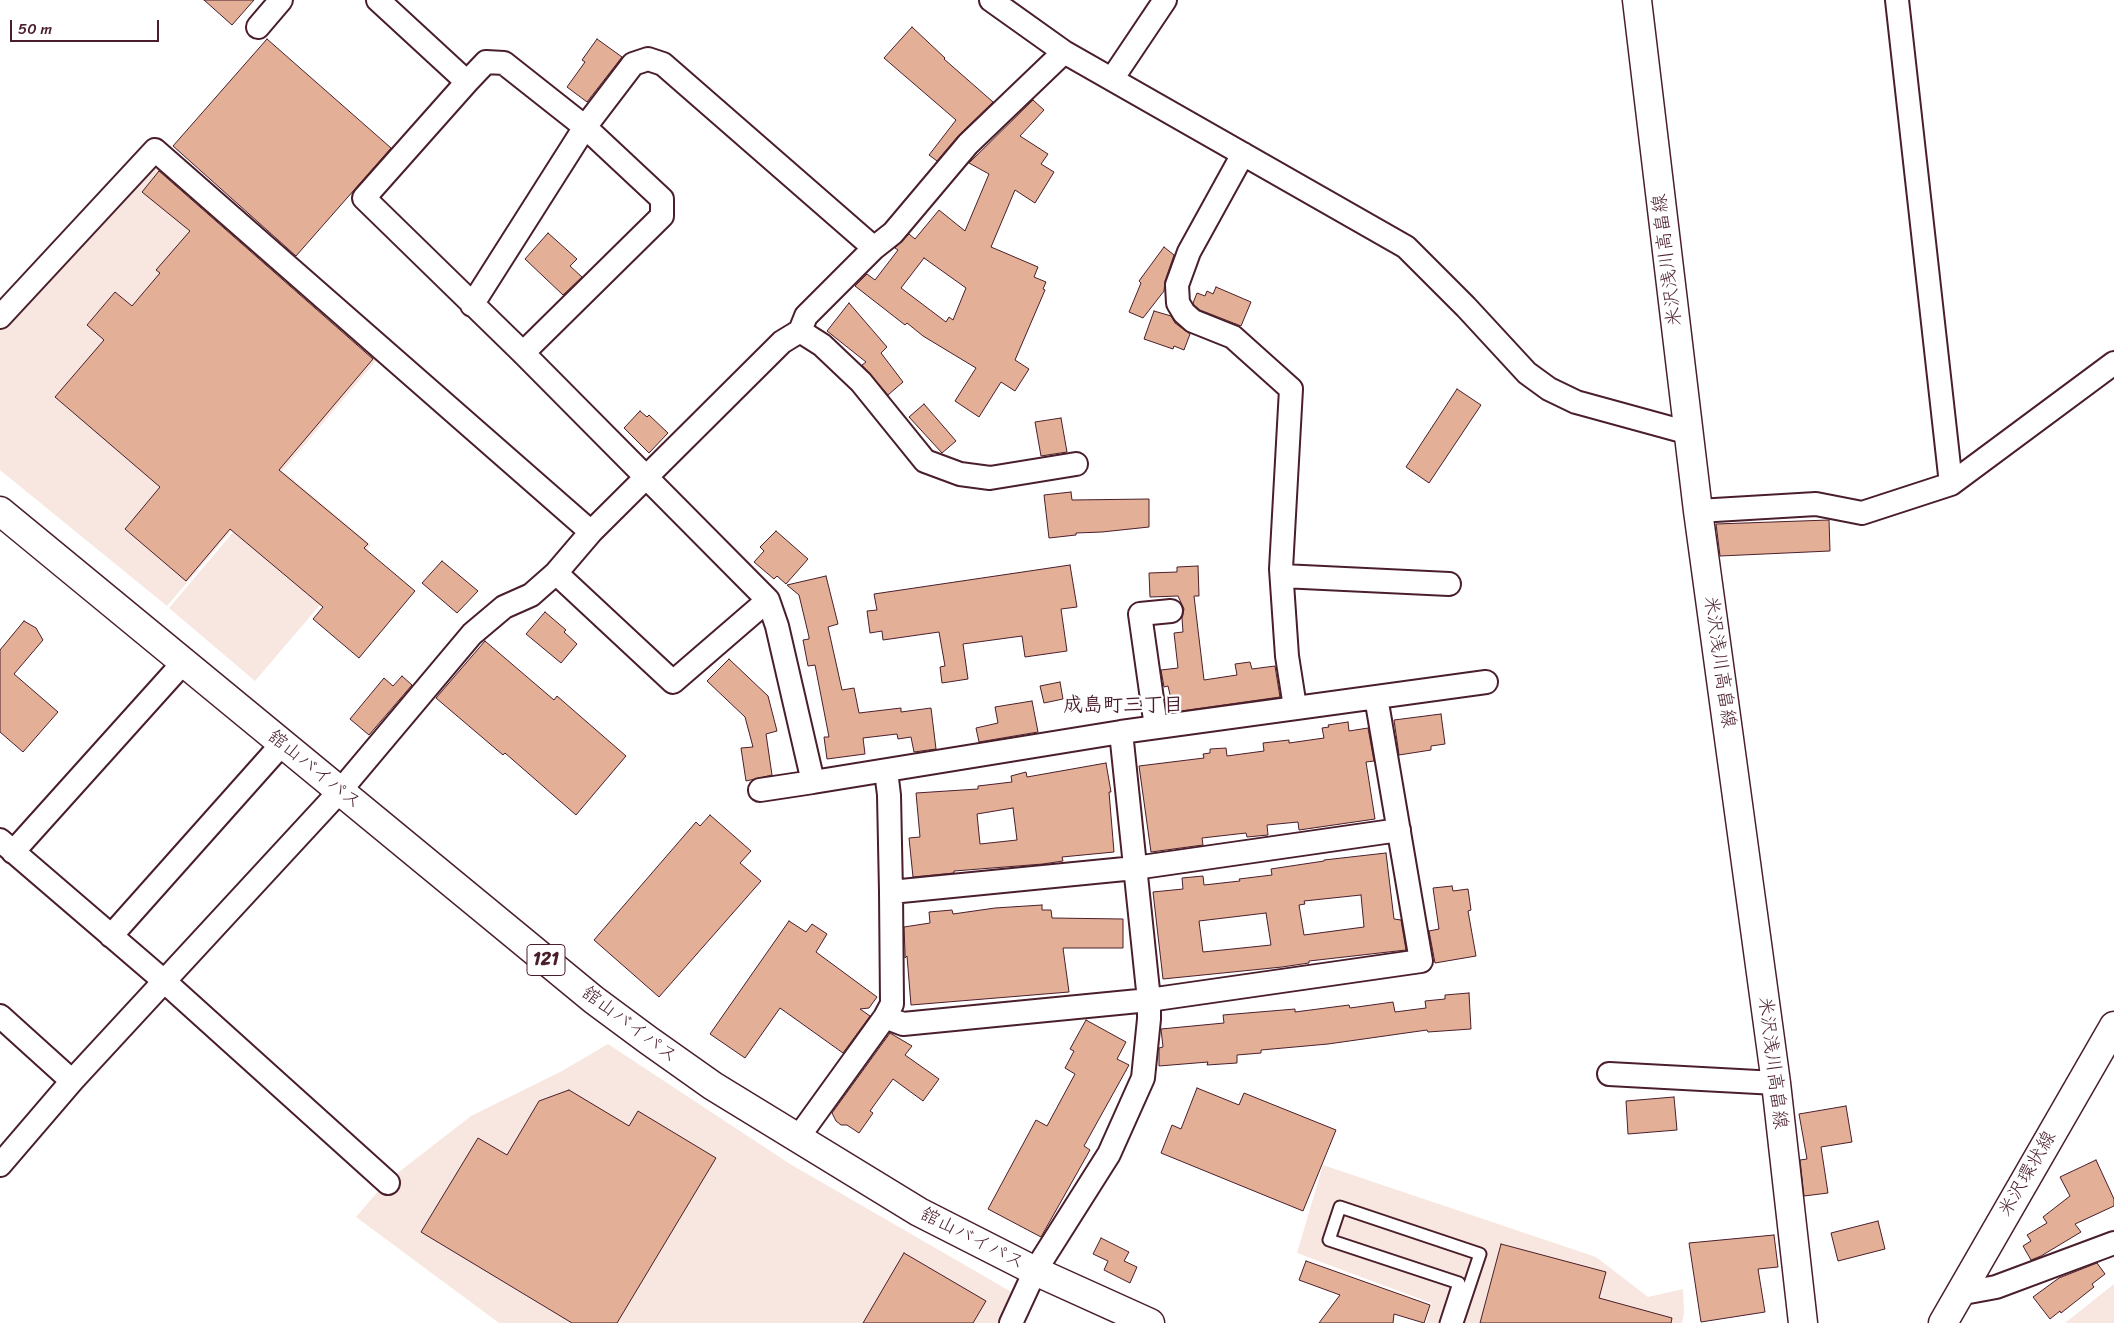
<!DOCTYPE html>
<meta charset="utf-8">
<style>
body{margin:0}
#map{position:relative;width:2114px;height:1323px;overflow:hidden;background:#fff;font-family:Sriracha,sans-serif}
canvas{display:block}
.scale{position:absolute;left:10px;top:20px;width:149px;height:22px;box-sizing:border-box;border:2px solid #4a1f2b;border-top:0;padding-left:6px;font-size:15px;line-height:18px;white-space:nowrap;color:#4a1f2b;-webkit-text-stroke:4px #fff;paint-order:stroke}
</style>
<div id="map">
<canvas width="2114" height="1323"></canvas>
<div class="scale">50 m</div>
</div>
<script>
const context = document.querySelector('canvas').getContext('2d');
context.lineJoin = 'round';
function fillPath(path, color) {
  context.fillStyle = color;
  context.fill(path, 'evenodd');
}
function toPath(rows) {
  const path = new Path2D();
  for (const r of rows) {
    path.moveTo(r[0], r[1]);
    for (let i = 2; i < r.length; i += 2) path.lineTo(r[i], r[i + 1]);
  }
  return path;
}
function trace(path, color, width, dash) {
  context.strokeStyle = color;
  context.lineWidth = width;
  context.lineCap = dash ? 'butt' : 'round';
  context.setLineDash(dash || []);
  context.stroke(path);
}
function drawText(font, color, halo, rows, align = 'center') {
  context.font = font + ' Sriracha,"Klee One",sans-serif';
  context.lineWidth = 4.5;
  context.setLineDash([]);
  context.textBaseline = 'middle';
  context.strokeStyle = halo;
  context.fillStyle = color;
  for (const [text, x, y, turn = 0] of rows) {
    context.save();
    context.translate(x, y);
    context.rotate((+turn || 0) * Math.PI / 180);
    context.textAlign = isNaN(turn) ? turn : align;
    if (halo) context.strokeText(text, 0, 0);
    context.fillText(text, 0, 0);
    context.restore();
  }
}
const built = toPath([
 [155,154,381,355,167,606,0,470,0,330],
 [284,472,371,545,255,681,169,608],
 [608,1044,790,1164,1015,1294,1005,1323,499,1323,356,1217,386,1182,471,1116,560,1072],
 [1323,1165,1596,1257,1648,1297,1683,1289,1684,1314,1682,1323,1426,1323,1431,1303,1297,1253],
 [2114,1284,2114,1323,2065,1323]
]);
const building = toPath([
 [204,0,254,0,232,25,204,0],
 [912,27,945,58,944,59,993,102,959,135,937,161,929,155,956,120,884,58,912,27],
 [267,39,391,148,296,256,173,146,267,39],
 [597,39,622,57,587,102,567,87,585,62,582,60,597,39],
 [1033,100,1044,110,1020,136,1048,154,1041,164,1054,172,1035,203,1015,190,991,247,1038,267,1034,277,1046,282,1043,289,1045,290,1015,360,1029,369,1015,391,1001,382,979,417,955,401,976,368,923,336,907,323,905,325,855,286,867,274,875,280,898,250,895,248,909,234,915,239,939,210,965,231,989,174,969,163,1033,100],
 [924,258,966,288,953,320,949,317,946,322,901,288,924,258],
 [159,171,373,359,279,470,368,544,364,548,415,591,359,658,313,619,323,607,230,529,186,581,125,529,160,487,55,397,104,340,87,325,115,292,132,306,160,273,156,270,190,231,142,192,159,171],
 [548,233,577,259,570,266,582,277,563,295,525,259,548,233],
 [1164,247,1174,255,1165,281,1164,291,1143,318,1129,312,1141,283,1139,281,1164,247],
 [1216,287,1251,302,1241,326,1200,310,1194,305,1193,303,1197,293,1205,296,1207,291,1213,294,1216,287],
 [849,303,887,347,881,353,903,382,888,395,862,365,866,362,827,331,849,303],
 [1154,311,1171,316,1175,323,1190,334,1184,350,1174,346,1173,349,1144,339,1154,311],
 [1457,389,1481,405,1429,483,1406,467,1457,389],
 [924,404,956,441,942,453,909,417,924,404],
 [640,411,647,417,649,415,668,433,649,453,624,428,640,411],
 [1061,418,1067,452,1041,456,1035,422,1061,418],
 [1071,492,1072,500,1149,499,1149,527,1102,532,1076,533,1076,535,1049,538,1044,495,1071,492],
 [1829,520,1830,551,1720,556,1716,524,1829,520],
 [776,531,808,559,786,584,777,576,774,579,754,562,764,551,760,547,776,531],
 [442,561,478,591,457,613,422,583,442,561],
 [1070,565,1077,607,1061,609,1067,651,1025,657,1022,636,963,644,968,679,942,683,940,667,945,666,939,632,883,640,882,631,870,633,867,611,877,610,874,594,1070,565],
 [1198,566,1199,596,1194,596,1204,680,1237,675,1235,664,1250,662,1252,669,1275,666,1280,697,1174,712,1168,686,1164,687,1161,670,1178,668,1174,633,1183,632,1182,618,1184,609,1178,596,1150,597,1149,573,1177,572,1177,567,1198,566],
 [826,576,838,624,828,627,842,690,854,688,859,713,901,708,901,712,931,708,936,749,914,752,911,737,898,739,897,734,863,738,865,754,827,759,824,737,829,737,815,665,808,666,803,640,809,639,809,637,799,595,787,585,826,576],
 [545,612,566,630,564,632,577,644,561,663,526,634,545,612],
 [24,621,36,628,43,640,14,674,58,712,23,752,0,732,0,650,24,621],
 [485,641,554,700,557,696,626,756,576,815,505,753,503,755,436,698,485,641],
 [729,659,768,696,777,731,766,734,772,775,746,781,741,748,753,747,745,717,707,681,729,659],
 [402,676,412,685,369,735,350,719,384,678,393,686,402,676],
 [1060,682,1063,699,1044,703,1040,686,1060,682],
 [1032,701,1038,732,979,742,976,728,998,723,995,707,1032,701],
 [1441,714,1445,744,1431,746,1431,750,1399,755,1394,720,1441,714],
 [1348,722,1349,731,1368,728,1374,761,1366,762,1375,819,1299,830,1298,822,1267,825,1268,835,1247,837,1246,833,1202,838,1203,845,1151,852,1139,766,1204,758,1203,754,1210,753,1210,749,1226,748,1227,756,1264,751,1263,743,1289,740,1289,743,1324,738,1322,728,1329,727,1328,725,1348,722],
 [1106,763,1111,792,1109,792,1114,852,1062,857,1063,861,1043,864,954,871,954,873,913,877,909,838,920,837,916,793,978,789,978,786,1012,782,1011,776,1026,772,1027,777,1106,763],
 [1013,808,1017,840,980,844,977,814,1013,808],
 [710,815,751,851,740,863,761,881,659,997,594,940,696,822,700,826,710,815],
 [1386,853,1394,919,1401,920,1406,950,1309,961,1309,963,1282,967,1163,979,1153,892,1183,889,1182,878,1203,876,1204,885,1240,881,1239,879,1272,875,1271,869,1324,861,1324,860,1386,853],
 [1361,895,1364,927,1304,935,1299,905,1305,904,1304,901,1361,895],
 [1266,913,1271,945,1203,952,1199,921,1266,913],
 [1452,886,1453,891,1468,889,1471,910,1468,911,1476,956,1435,963,1429,931,1439,929,1433,888,1452,886],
 [1042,905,1042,910,1051,910,1052,918,1123,919,1123,948,1063,948,1069,992,911,1005,907,956,905,958,905,953,904,927,930,923,929,912,952,910,953,914,995,908,1042,905],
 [789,921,806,932,812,924,827,934,816,952,877,997,869,1008,860,1009,870,1016,843,1053,780,1008,745,1058,710,1034,789,921],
 [1469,993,1471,1029,1428,1032,1427,1030,1328,1044,1261,1050,1261,1053,1237,1055,1237,1063,1207,1065,1208,1062,1159,1066,1159,1048,1163,1047,1161,1029,1224,1023,1223,1015,1295,1009,1295,1012,1349,1005,1350,1008,1393,1002,1395,1012,1426,1008,1425,1001,1445,999,1445,995,1469,993],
 [1086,1020,1126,1042,1117,1059,1129,1065,1084,1146,1090,1150,1041,1237,988,1209,1036,1120,1047,1126,1075,1074,1065,1068,1074,1051,1070,1049,1086,1020],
 [890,1033,912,1046,905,1055,939,1079,923,1101,893,1079,870,1111,873,1113,859,1133,847,1125,841,1125,836,1121,832,1113,890,1033],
 [1197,1088,1239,1105,1244,1093,1336,1130,1303,1211,1161,1153,1172,1125,1181,1129,1197,1088],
 [569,1090,629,1126,638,1111,716,1158,617,1323,572,1323,421,1232,478,1138,507,1155,539,1101,569,1090],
 [1674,1097,1677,1130,1628,1134,1626,1101,1674,1097],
 [1846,1106,1852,1142,1821,1147,1828,1193,1804,1196,1800,1160,1807,1159,1799,1114,1846,1106],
 [2096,1160,2114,1199,2114,1206,2075,1224,2081,1232,2041,1256,2031,1260,2023,1246,2031,1241,2027,1235,2047,1223,2043,1217,2070,1196,2060,1177,2096,1160],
 [1878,1221,1885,1249,1838,1261,1831,1233,1878,1221],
 [1774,1235,1778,1267,1758,1269,1765,1312,1701,1322,1689,1243,1774,1235],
 [1101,1238,1129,1252,1124,1261,1137,1267,1130,1283,1104,1270,1108,1261,1093,1254,1101,1238],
 [1501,1244,1606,1272,1599,1298,1672,1318,1671,1323,1480,1323,1501,1244],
 [904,1253,986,1301,973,1323,863,1323,904,1253],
 [1306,1261,1430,1305,1424,1323,1394,1314,1393,1323,1319,1323,1340,1295,1299,1280,1306,1261],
 [2097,1263,2105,1274,2092,1284,2094,1287,2061,1313,2060,1311,2050,1319,2033,1297,2059,1278,2097,1263]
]);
const service = toPath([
 [1446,1323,1459,1283,1329,1240,1340,1207,1480,1254,1457,1323]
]);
const minor = toPath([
 [378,0,467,82,486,62,504,63,585,127,662,199,662,216,523,353],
 [991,0,1064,52,1406,247,1466,307,1527,373,1549,389,1576,402,1689,433],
 [1897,0,1951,484],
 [258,27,281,0],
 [1112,79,1165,0],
 [467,82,364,198,523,353,768,600,777,626,813,782,1121,732,1486,682],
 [1243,154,1189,252,1177,285,1178,303,1184,313,1193,321,1233,337,1291,389,1281,569,1287,656,1295,707],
 [472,305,585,127,633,64,648,59,663,64,874,248],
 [0,317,155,150,591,532],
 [800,331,806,316,874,248,893,233,968,144,1064,52],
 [1698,511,1816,504,1862,513,1951,484,2114,363],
 [556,573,673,682,768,600],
 [1282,576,1449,584],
 [1156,727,1140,614,1171,611],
 [760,790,813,782],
 [0,840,164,981,388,1183],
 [13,852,183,663],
 [891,892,1135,868,1399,830],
 [111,936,282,744],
 [0,1016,72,1081],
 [885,1017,903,1024,1149,1000,1421,961,1376,697],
 [1609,1074,1776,1083],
 [797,1139,885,1017,892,1004,891,892,889,795,886,771],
 [0,1165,72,1081,340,791,472,634,504,607,531,595,556,573,591,532,782,342,800,331,822,345,861,382,925,461,960,474,990,478,1076,464],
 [1958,1294,1996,1287,2114,1243],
 [1011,1323,1035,1271,1109,1154,1143,1078,1149,1019,1149,1000,1121,732]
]);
const secondary = toPath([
 [1637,0,1698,511,1776,1083,1803,1323],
 [1943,1323,2114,1026]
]);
const trunk = toPath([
 [0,511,594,1000,648,1040,713,1086,919,1212,1035,1271,1150,1323]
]);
const shields = [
 [546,960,38]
];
const shieldNames = [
 ["121",546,960]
];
const streetNames = [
 ["米沢浅川高畠線",1668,260,-97],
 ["米沢浅川高畠線",1719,662,82],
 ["舘山バイパス",314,770,39],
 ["舘山バイパス",629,1025,37],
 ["米沢浅川高畠線",1772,1063,83],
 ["米沢環状線",2028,1174,-60],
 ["舘山バイパス",972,1239,27]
];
const neighbourhoodNames = [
 ["成島町三丁目",1123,706]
];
fillPath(built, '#f7e7e0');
fillPath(building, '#e3af97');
trace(building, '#4a1f2b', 1);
trace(service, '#4a1f2b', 15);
trace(minor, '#4a1f2b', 26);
trace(secondary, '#4a1f2b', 31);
trace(trunk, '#4a1f2b', 31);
trace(service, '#fff', 11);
trace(minor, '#fff', 22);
trace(secondary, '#fff', 28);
trace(trunk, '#fff', 28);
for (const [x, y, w] of shields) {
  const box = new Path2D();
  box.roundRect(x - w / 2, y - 15.5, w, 31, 4);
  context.fillStyle = '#fff';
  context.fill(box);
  trace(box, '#4a1f2b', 1);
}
drawText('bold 18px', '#4a1f2b', null, shieldNames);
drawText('19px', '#4a1f2b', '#fff', streetNames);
drawText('bold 20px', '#4a1f2b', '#fff', neighbourhoodNames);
</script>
